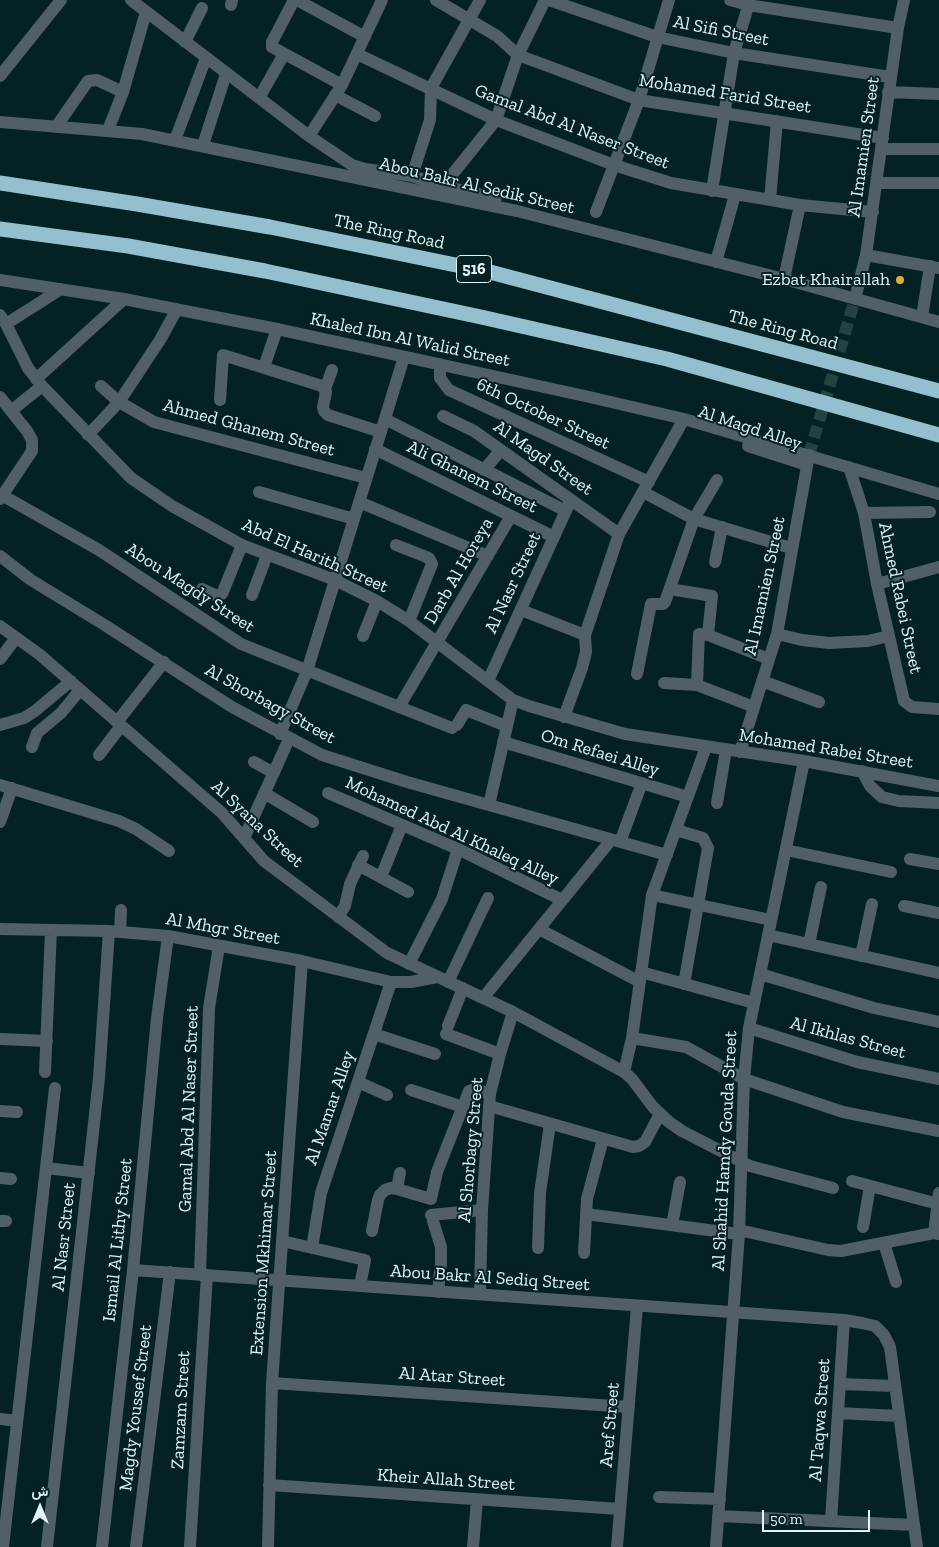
<!DOCTYPE html>
<meta charset="utf-8">
<style>
body{margin:0}
#map{position:relative;width:939px;height:1547px;overflow:hidden;background:#042224;font-family:"Zilla Slab",Vazirmatn,serif}
canvas{display:block}
.north{position:absolute;left:15px;top:1482px;width:50px;height:50px;-webkit-text-stroke:4px #042224;paint-order:stroke;rotate:0deg;font-size:14px;font-weight:700;line-height:20px;text-align:center;color:#e0f5f5}
.north::after{content:'';display:block;margin:auto;width:18px;height:22px;background:#e0f5f5;clip-path:polygon(50% 0,100% 100%,50% 72%,0 100%)}
.scale{position:absolute;left:762px;top:1510px;width:108px;height:22px;box-sizing:border-box;border:2px solid #e0f5f5;border-top:0;padding-left:6px;font-size:15px;line-height:18px;white-space:nowrap;color:#e0f5f5;-webkit-text-stroke:4px #042224;paint-order:stroke}
</style>
<div id="map">
<canvas width="939" height="1547"></canvas>
<div class="north">ش</div>
<div class="scale">50 m</div>
</div>
<script>
const context = document.querySelector('canvas').getContext('2d');
context.lineJoin = 'round';
function toPath(rows) {
  const path = new Path2D();
  for (const r of rows) {
    path.moveTo(r[0], r[1]);
    for (let i = 2; i < r.length; i += 2) path.lineTo(r[i], r[i + 1]);
  }
  return path;
}
function trace(path, color, width, dash) {
  context.strokeStyle = color;
  context.lineWidth = width;
  context.lineCap = dash ? 'butt' : 'round';
  context.setLineDash(dash || []);
  context.stroke(path);
}
function drawText(font, color, halo, rows, align = 'center') {
  context.font = font + ' "Zilla Slab",serif';
  context.lineWidth = 4;
  context.setLineDash([]);
  context.textBaseline = 'middle';
  context.strokeStyle = halo;
  context.fillStyle = color;
  for (const [text, x, y, turn = 0] of rows) {
    context.save();
    context.translate(x, y);
    context.rotate((+turn || 0) * Math.PI / 180);
    context.textAlign = isNaN(turn) ? turn : align;
    if (halo) context.strokeText(text, 0, 0);
    context.fillText(text, 0, 0);
    context.restore();
  }
}
const minorTunnel = toPath([
 [809,455,855,299]
]);
const minor = toPath([
 [131,0,309,136,352,165,365,169,412,176,443,186,496,198],
 [294,0,272,42,272,47,342,85],
 [297,0,365,37],
 [436,0,497,36,518,55,639,100,883,138],
 [549,0,657,37,734,53,890,77],
 [730,0,748,5,898,28],
 [231,5,232,0],
 [185,42,202,8],
 [357,54,496,120,614,165,671,183,800,205,873,212],
 [0,76,61,0],
 [888,92,939,94],
 [335,95,375,116],
 [259,98,284,54],
 [0,122,142,134,517,211,784,279,939,322],
 [56,127,88,81,97,80,123,92],
 [108,130,123,92,146,12],
 [309,136,342,85,382,0],
 [175,140,206,58],
 [203,145,226,74],
 [881,149,939,149],
 [412,176,430,120,431,88,480,0],
 [877,183,939,183],
 [443,186,496,120,518,55,545,0],
 [712,191,734,53,750,0],
 [770,200,777,121],
 [596,212,639,100,669,0],
 [866,255,939,268],
 [716,262,735,195],
 [784,279,800,205],
 [0,280,124,299,277,329,585,396,684,419,939,494],
 [855,299,866,255,898,28,904,0],
 [0,315,6,324,28,368,42,386,131,478,172,506,242,545,335,580,377,601,409,621,513,700,529,706,625,734,804,761,939,786],
 [922,317,930,266],
 [6,324,61,289],
 [440,364,440,378,449,390,649,482],
 [264,367,277,329],
 [36,379,124,299],
 [101,386,119,402,154,422,366,478],
 [325,389,332,370],
 [0,397,27,431,32,440,32,451,0,499],
 [220,400,223,355,322,386,326,392,323,407,324,411,328,415,381,432],
 [11,411,42,386],
 [443,416,474,431,619,534],
 [385,419,566,511],
 [88,435,119,402,160,340,177,309],
 [748,446,807,465],
 [375,449,554,537],
 [849,467,864,513,877,584,904,701,912,707,939,709],
 [484,470,501,450],
 [259,492,354,519],
 [643,492,694,519,791,548],
 [0,494,99,550,241,644,452,728],
 [359,502,488,556],
 [864,513,930,512],
 [396,545,429,558,432,564,409,621],
 [0,556,31,580,103,624,232,707,322,755,407,782,667,855],
 [715,562,722,527],
 [877,584,939,567],
 [202,589,217,596,222,594,242,545],
 [670,589,712,596,708,635],
 [252,595,267,555],
 [521,610,585,635],
 [0,626,39,654,222,813,264,861,387,953,513,1012,624,1072,632,1079,653,1107,669,1122,682,1131,750,1166,833,1188],
 [777,634,802,640,829,643,868,641,889,636],
 [363,636,377,601],
 [0,659,16,638],
 [637,674,651,604,663,604,665,602,694,519,717,480],
 [488,681,569,504],
 [762,681,819,702],
 [664,683,697,685,754,707],
 [697,685,699,634,708,635,769,659],
 [399,707,511,516],
 [564,717,582,668,586,652,585,635,619,534,684,419],
 [117,722,164,662],
 [0,725,24,718,35,711,71,681],
 [457,725,466,710,506,726],
 [280,734,307,671,404,357],
 [503,742,688,797],
 [32,747,37,733,61,713,80,690],
 [740,752,777,634,809,455],
 [99,755,121,726],
 [254,762,274,773],
 [862,771,870,786,882,797,899,801,939,803],
 [0,785,119,821,136,829,169,851],
 [264,793,313,822],
 [328,793,458,849,562,900],
 [717,803,726,750],
 [489,805,513,700],
 [0,822,12,788],
 [676,830,703,838,708,848,684,984],
 [244,838,289,739],
 [620,842,642,783],
 [786,850,891,872],
 [910,859,939,864],
 [358,865,408,892],
 [381,877,402,825],
 [652,895,771,920],
 [904,906,939,913],
 [338,917,345,906,350,884,363,856],
 [0,929,109,931,168,936,302,961,391,982,411,982,437,977],
 [539,929,640,982],
 [120,932,121,910],
 [768,935,939,973],
 [809,944,821,887],
 [861,956,872,904],
 [409,964,442,899,458,849],
 [641,972,754,1003],
 [760,974,874,1008,939,1022],
 [448,982,488,898],
 [484,997,611,840],
 [448,1026,463,988],
 [749,1028,857,1062,939,1079],
 [374,1034,435,1054],
 [446,1034,500,1054],
 [632,1038,686,1047,744,1079,843,1112,939,1131],
 [0,1039,47,1041],
 [45,1072,51,930],
 [624,1072,632,1038,652,895,706,747],
 [358,1082,387,1095],
 [411,1090,463,1107],
 [489,1106,633,1147,639,1146,645,1142,660,1114],
 [0,1111,17,1112],
 [46,1168,89,1173],
 [0,1178,11,1179],
 [852,1181,938,1204],
 [397,1189,400,1173],
 [586,1214,739,1234],
 [431,1215,482,1210],
 [0,1221,6,1221],
 [433,1221,441,1247,441,1263,438,1292],
 [672,1225,680,1182],
 [863,1227,870,1186],
 [739,1230,828,1250,841,1251,934,1233,939,1234],
 [372,1231,378,1200,380,1195,385,1190,391,1188,397,1189,431,1199,437,1172,469,1091,475,1089,490,1094],
 [934,1233,939,1193],
 [282,1241,365,1260,360,1286],
 [884,1243,896,1282],
 [312,1248,321,1193,391,982],
 [538,1248,540,1193,550,1124],
 [584,1253,587,1199,603,1139],
 [133,1270,844,1320,862,1323,875,1326,884,1335,890,1347,917,1547],
 [200,1275,209,1008,219,946],
 [480,1294,482,1210,490,1094,500,1054,513,1012],
 [272,1383,629,1407],
 [840,1384,895,1386],
 [838,1413,899,1416],
 [0,1419,17,1421],
 [269,1485,620,1509],
 [659,1497,720,1499],
 [718,1516,914,1525],
 [831,1521,844,1320],
 [3,1547,55,1088],
 [47,1547,99,1078,109,931],
 [102,1547,133,1270,157,1018,168,936],
 [136,1547,170,1272],
 [190,1547,207,1275],
 [268,1547,272,1383,302,961],
 [473,1547,477,1500],
 [617,1547,637,1306],
 [716,1547,739,1234,744,1079,749,1028,804,761]
]);
const highway = toPath([
 [0,183,137,204,270,227,490,272,939,391],
 [0,229,128,246,265,271,481,317,667,359,939,435]
]);
const markers = [
 [900,280,5,"#ddb133"]
];
const shields = [
 [474,269,35]
];
const shieldNames = [
 ["516",474,269]
];
const streetNames = [
 ["Al Sifi Street",721,31,11],
 ["Mohamed Farid Street",725,94,9],
 ["Gamal Abd Al Naser Street",572,127,21],
 ["Al Imamien Street",864,147,-82],
 ["Abou Bakr Al Sedik Street",477,186,13],
 ["The Ring Road",389,232,12],
 ["The Ring Road",783,330,15],
 ["Khaled Ibn Al Walid Street",410,340,12],
 ["6th October Street",543,414,25],
 ["Ahmed Ghanem Street",249,428,15],
 ["Al Magd Alley",750,428,18],
 ["Al Magd Street",543,458,35],
 ["Ali Ghanem Street",472,477,26],
 ["Abd El Harith Street",315,556,24],
 ["Darb Al Horeya",459,571,-60],
 ["Al Nasr Street",513,583,-65],
 ["Al Imamien Street",765,586,-78],
 ["Abou Magdy Street",190,588,33],
 ["Ahmed Rabei Street",900,598,78],
 ["Al Shorbagy Street",270,704,29],
 ["Mohamed Rabei Street",826,749,9],
 ["Om Refaei Alley",600,753,17],
 ["Al Syana Street",257,824,43],
 ["Mohamed Abd Al Khaleq Alley",452,831,25],
 ["Al Mhgr Street",223,929,10],
 ["Al Ikhlas Street",848,1038,15],
 ["Al Mamar Alley",330,1108,-71],
 ["Gamal Abd Al Naser Street",189,1109,-88],
 ["Al Shorbagy Street",471,1150,-85],
 ["Al Shahid Hamdy Gouda Street",725,1151,-87],
 ["Al Nasr Street",64,1237,-84],
 ["Ismail Al Lithy Street",118,1240,-84],
 ["Extension Mkhimar Street",264,1253,-86],
 ["Abou Bakr Al Sediq Street",490,1278,4],
 ["Al Atar Street",452,1377,4],
 ["Magdy Youssef Street",136,1408,-83],
 ["Zamzam Street",181,1410,-87],
 ["Al Taqwa Street",820,1420,-86],
 ["Aref Street",610,1425,-85],
 ["Kheir Allah Street",446,1480,4]
];
const poiNames = [
 ["Ezbat Khairallah",890,280]
];
trace(minorTunnel, '#254243', 12, [12, 6]);
trace(minor, '#506066', 12);
trace(highway, '#94bfce', 15);
for (const [x, y, r, color] of markers) {
  const dot = new Path2D();
  dot.arc(x, y, r, 0, 2 * Math.PI);
  context.fillStyle = color;
  context.fill(dot);
  trace(dot, '#042224', 2);
}
for (const [x, y, w] of shields) {
  const box = new Path2D();
  box.roundRect(x - w / 2, y - 13.5, w, 27, 4);
  context.fillStyle = '#042224';
  context.fill(box);
  trace(box, '#e0f5f5', 1);
}
drawText('bold 16px', '#e0f5f5', null, shieldNames);
drawText('18px', '#e0f5f5', '#042224', streetNames);
drawText('18px', '#e0f5f5', '#042224', poiNames, 'right');
</script>
